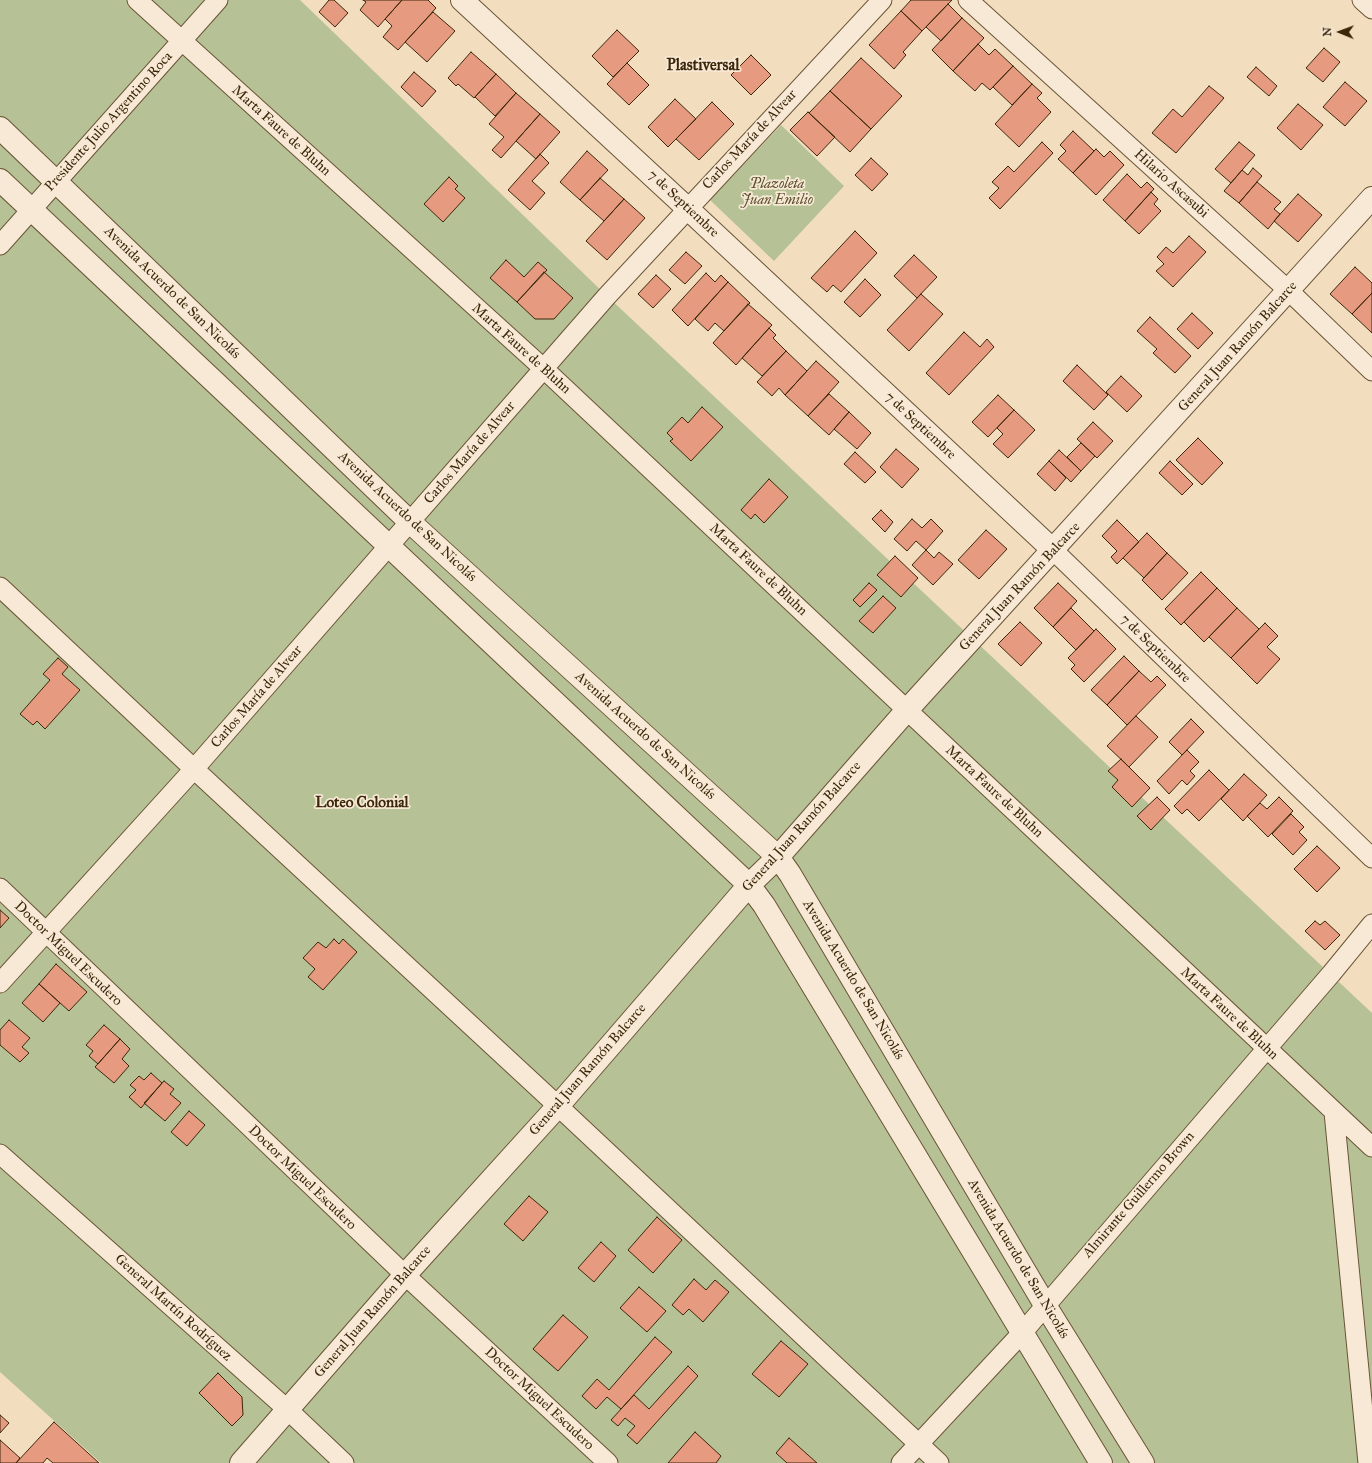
<!DOCTYPE html>
<meta charset="utf-8">
<style>
body{margin:0}
#map{position:relative;width:1372px;height:1463px;overflow:hidden;background:#f2ddbf;font-family:"IM FELL Great Primer",serif}
canvas{display:block}
.north{position:absolute;left:1320px;top:12px;width:40px;height:40px;-webkit-text-stroke:3px #f7e9d5;paint-order:stroke;rotate:271deg;font-size:11px;font-weight:700;line-height:16px;text-align:center;color:#3c270a}
.north::after{content:'';display:block;margin:auto;width:14px;height:18px;background:#3c270a;clip-path:polygon(50% 0,100% 100%,50% 72%,0 100%)}
</style>
<div id="map">
<canvas width="1372" height="1463"></canvas>
<div class="north">N</div>
</div>
<script>
const context = document.querySelector('canvas').getContext('2d');
context.lineJoin = 'round';
function fillPath(path, color) {
  context.fillStyle = color;
  context.fill(path, 'evenodd');
}
function toPath(rows) {
  const path = new Path2D();
  for (const r of rows) {
    path.moveTo(r[0], r[1]);
    for (let i = 2; i < r.length; i += 2) path.lineTo(r[i], r[i + 1]);
  }
  return path;
}
function trace(path, color, width, dash) {
  context.strokeStyle = color;
  context.lineWidth = width;
  context.lineCap = dash ? 'butt' : 'round';
  context.setLineDash(dash || []);
  context.stroke(path);
}
function drawText(font, color, halo, rows, align = 'center') {
  context.font = font + ' "IM FELL Great Primer",serif';
  context.lineWidth = 3.5;
  context.setLineDash([]);
  context.textBaseline = 'middle';
  context.strokeStyle = halo;
  context.fillStyle = color;
  for (const [text, x, y, turn = 0] of rows) {
    context.save();
    context.translate(x, y);
    context.rotate((+turn || 0) * Math.PI / 180);
    context.textAlign = isNaN(turn) ? turn : align;
    if (halo) context.strokeText(text, 0, 0);
    context.fillText(text, 0, 0);
    context.restore();
  }
}
const green = toPath([
 [0,0,300,0,607,296,1372,1013,1372,1463,101,1463,0,1372],
 [781,125,844,186,774,261,710,200]
]);
const building = toPath([
 [329,0,334,0,348,13,335,27,319,12,329,0],
 [363,0,402,0,378,27,360,10,366,2,363,0],
 [402,0,428,0,436,8,398,50,383,37,392,26,385,19,402,0],
 [911,0,952,0,922,31,901,11,911,0],
 [948,4,962,18,941,41,926,27,948,4],
 [901,11,922,31,903,52,906,55,894,69,869,45,901,11],
 [433,12,455,31,427,62,405,42,433,12],
 [962,18,984,38,953,71,932,50,962,18],
 [617,30,639,51,613,77,592,56,617,30],
 [978,44,989,55,995,49,1013,66,990,90,982,83,975,91,953,71,978,44],
 [1324,48,1340,62,1323,82,1306,68,1324,48],
 [471,52,496,74,474,98,458,84,456,86,448,78,471,52],
 [751,55,771,75,751,95,731,75,751,55],
 [861,58,902,96,871,129,830,91,861,58],
 [627,63,649,85,629,105,607,84,627,63],
 [1013,66,1032,84,1012,105,993,87,1013,66],
 [1256,67,1277,86,1269,96,1247,77,1256,67],
 [414,72,436,91,422,107,401,87,414,72],
 [496,74,516,93,495,116,475,97,496,74],
 [1345,82,1367,101,1345,126,1323,107,1345,82],
 [1032,84,1042,93,1037,98,1051,112,1019,147,995,124,1032,84],
 [1209,86,1224,98,1176,153,1152,133,1173,109,1182,117,1209,86],
 [830,91,871,129,850,152,809,113,830,91],
 [516,93,540,114,501,158,492,150,504,137,489,124,516,93],
 [675,99,696,119,668,147,648,127,675,99],
 [712,102,734,124,699,160,676,139,712,102],
 [1298,104,1323,125,1301,150,1277,128,1298,104],
 [808,112,835,137,817,156,790,130,808,112],
 [540,114,560,132,536,159,516,141,540,114],
 [1073,131,1094,151,1073,173,1058,159,1066,151,1060,145,1073,131],
 [1042,142,1053,153,1000,209,989,198,999,188,992,182,1008,166,1014,172,1042,142],
 [1239,142,1255,155,1231,183,1215,169,1239,142],
 [1096,149,1104,157,1110,151,1124,165,1096,195,1073,173,1096,149],
 [587,151,608,170,580,200,560,182,587,151],
 [540,154,549,163,532,181,545,193,530,210,508,190,540,154],
 [871,158,888,174,872,191,855,175,871,158],
 [1253,168,1262,176,1239,203,1224,191,1242,170,1248,175,1253,168],
 [1127,174,1141,188,1147,182,1154,189,1125,221,1103,200,1127,174],
 [449,177,458,186,455,189,465,198,443,222,424,204,449,177],
 [600,178,624,199,604,221,580,200,600,178],
 [1257,182,1281,202,1274,209,1280,214,1268,229,1239,203,1257,182],
 [1151,192,1158,199,1154,204,1161,211,1139,234,1125,221,1151,192],
 [1298,194,1322,215,1298,242,1274,221,1298,194],
 [624,199,645,218,607,260,586,241,624,199],
 [855,231,877,253,841,292,833,285,827,292,811,278,855,231],
 [1189,236,1206,252,1173,287,1156,271,1164,264,1157,257,1166,247,1173,253,1189,236],
 [686,252,702,266,685,284,669,270,686,252],
 [914,255,937,277,917,298,894,276,914,255],
 [506,260,524,277,538,262,547,270,517,302,490,278,506,260],
 [1355,267,1372,283,1372,293,1352,314,1330,294,1355,267],
 [544,272,573,298,554,319,535,319,517,302,544,272],
 [706,273,715,282,721,275,728,282,688,326,672,310,706,273],
 [656,275,671,289,653,308,638,294,656,275],
 [865,279,881,295,860,317,844,302,865,279],
 [728,282,750,303,724,331,715,323,708,331,695,319,728,282],
 [1372,293,1372,333,1352,314,1372,293],
 [921,294,943,314,909,351,887,330,921,294],
 [748,304,772,325,736,365,713,343,748,304],
 [1192,313,1213,333,1198,349,1177,329,1192,313],
 [1150,317,1191,356,1175,373,1153,353,1157,349,1137,331,1150,317],
 [769,328,776,335,773,338,786,351,762,376,742,358,769,328],
 [964,332,980,347,987,339,994,347,949,395,926,373,964,332],
 [786,351,807,371,785,395,779,388,772,396,757,382,786,351],
 [816,361,839,382,808,416,785,395,816,361],
 [1077,365,1108,395,1094,410,1063,381,1077,365],
 [1121,376,1142,396,1127,412,1106,392,1121,376],
 [829,394,849,412,829,435,808,416,829,394],
 [998,395,1014,410,988,437,972,422,998,395],
 [702,407,723,427,691,461,670,441,673,439,667,433,682,417,688,423,702,407],
 [1014,410,1035,430,1008,458,993,444,1003,434,997,428,1014,410],
 [849,412,871,433,857,449,834,429,849,412],
 [1093,422,1113,441,1097,458,1077,439,1093,422],
 [1198,438,1223,463,1202,485,1176,460,1198,438],
 [1081,443,1095,456,1081,471,1067,457,1081,443],
 [896,449,919,469,902,488,880,467,896,449],
 [1059,450,1081,471,1071,482,1049,461,1059,450],
 [855,452,876,472,865,483,844,464,855,452],
 [1049,461,1066,478,1055,491,1037,474,1049,461],
 [1170,461,1193,484,1182,495,1159,473,1170,461],
 [769,479,788,497,764,523,755,514,751,519,741,510,769,479],
 [881,510,893,522,885,532,872,519,881,510],
 [912,519,922,528,931,519,943,531,926,550,916,541,907,551,894,539,912,519],
 [1117,520,1139,542,1117,564,1111,557,1117,551,1102,536,1117,520],
 [986,530,1007,549,979,579,958,560,986,530],
 [1147,533,1167,553,1144,578,1123,558,1147,533],
 [926,550,934,558,939,552,953,564,933,585,912,565,926,550],
 [1167,553,1188,573,1162,600,1142,580,1167,553],
 [895,556,918,578,901,597,877,575,895,556],
 [1201,572,1217,588,1181,625,1165,609,1201,572],
 [869,583,877,590,860,607,853,600,869,583],
 [1058,583,1077,601,1053,627,1034,608,1058,583],
 [1217,588,1237,608,1204,642,1184,622,1217,588],
 [883,596,896,608,873,633,859,621,883,596],
 [1071,608,1094,631,1076,650,1053,627,1071,608],
 [1237,608,1259,629,1231,658,1209,637,1237,608],
 [1020,622,1042,643,1021,666,998,644,1020,622],
 [1265,623,1278,636,1267,647,1280,659,1257,684,1231,658,1265,623],
 [1096,629,1116,649,1084,682,1071,669,1075,665,1068,658,1096,629],
 [1124,656,1139,671,1107,705,1091,690,1124,656],
 [58,658,68,667,62,674,80,690,45,729,37,721,33,725,20,714,50,680,43,674,58,658],
 [1139,671,1151,682,1157,676,1166,685,1127,725,1107,705,1139,671],
 [1136,716,1158,737,1129,767,1107,746,1136,716],
 [1191,719,1204,732,1182,755,1169,742,1191,719],
 [1187,750,1199,762,1190,771,1195,776,1187,785,1182,780,1169,794,1157,781,1187,750],
 [1121,759,1150,788,1132,807,1112,787,1118,780,1108,771,1121,759],
 [1209,770,1229,790,1199,821,1187,809,1182,814,1174,806,1209,770],
 [1244,774,1267,795,1243,821,1221,799,1244,774],
 [1157,797,1170,810,1151,830,1137,816,1157,797],
 [1279,797,1293,811,1268,837,1247,816,1260,803,1267,809,1279,797],
 [1291,814,1304,827,1299,832,1307,840,1293,855,1272,834,1291,814],
 [1317,846,1340,868,1317,892,1294,869,1317,846],
 [0,910,9,918,0,928,0,910],
 [1315,921,1320,925,1325,921,1340,935,1325,950,1305,931,1315,921],
 [334,939,339,944,343,939,357,952,323,990,308,977,315,969,303,958,318,942,326,948,334,939],
 [56,964,87,992,69,1011,39,984,56,964],
 [39,984,60,1003,43,1022,22,1003,39,984],
 [9,1020,30,1038,22,1047,29,1053,20,1062,0,1045,0,1030,9,1020],
 [104,1025,120,1039,98,1064,89,1056,93,1051,86,1045,104,1025],
 [120,1039,130,1049,122,1059,129,1066,114,1083,95,1067,120,1039],
 [151,1073,162,1083,141,1108,129,1097,136,1090,130,1085,139,1076,144,1080,151,1073],
 [164,1081,174,1089,170,1094,181,1103,165,1121,144,1103,164,1081],
 [189,1111,205,1125,187,1146,171,1132,189,1111],
 [529,1196,548,1212,523,1241,504,1224,529,1196],
 [657,1217,682,1240,653,1273,628,1250,657,1217],
 [601,1242,616,1256,594,1282,578,1268,601,1242],
 [694,1279,706,1290,715,1280,729,1292,703,1322,689,1309,683,1315,672,1305,694,1279],
 [639,1287,666,1311,647,1332,620,1308,639,1287],
 [563,1315,588,1337,558,1371,533,1349,563,1315],
 [655,1337,672,1352,621,1409,607,1397,596,1409,582,1396,597,1379,609,1390,655,1337],
 [781,1341,808,1364,779,1397,752,1374,781,1341],
 [688,1366,698,1376,637,1444,627,1435,635,1426,625,1418,618,1426,611,1420,634,1395,649,1409,688,1366],
 [218,1373,242,1397,243,1415,232,1426,199,1393,218,1373],
 [0,1415,9,1423,0,1433,0,1415],
 [54,1422,99,1463,53,1463,47,1458,43,1463,16,1463,54,1422],
 [695,1432,721,1456,716,1463,668,1463,695,1432],
 [789,1438,817,1463,787,1463,776,1453,789,1438],
 [0,1440,20,1458,16,1463,0,1463,0,1440]
]);
const minor = toPath([
 [137,0,543,368,1372,1147],
 [968,0,1289,291,1372,371],
 [1362,0,1372,9],
 [0,245,218,0],
 [1053,550,1372,858],
 [0,587,194,769,558,1106,939,1463],
 [0,888,405,1275,608,1463],
 [0,983,194,769,607,296,882,0],
 [1334,1112,1368,1463],
 [0,1154,288,1410,344,1463],
 [901,1463,1022,1333,1331,974,1372,924]
]);
const tertiary = toPath([
 [462,0,687,208,1053,550],
 [0,128,410,522,778,857,790,874,1045,1305,1143,1463],
 [0,180,749,885,764,905,1101,1463],
 [241,1463,405,1275,558,1106,749,885,778,857,907,710,1372,198]
]);
const streetNames = [
 ["Presidente Julio Argentino Roca",109,122,-48],
 ["Marta Faure de Bluhn",281,131,42],
 ["Carlos María de Alvear",750,140,-47],
 ["Hilario Ascasubi",1171,184,42],
 ["7 de Septiembre",683,204,43],
 ["Avenida Acuerdo de San Nicolás",172,293,44],
 ["General Juan Ramón Balcarce",1238,347,-48],
 ["Marta Faure de Bluhn",521,349,42],
 ["7 de Septiembre",920,426,43],
 ["Carlos María de Alvear",470,453,-49],
 ["Avenida Acuerdo de San Nicolás",407,517,43],
 ["Marta Faure de Bluhn",758,570,43],
 ["General Juan Ramón Balcarce",1020,587,-47],
 ["7 de Septiembre",1155,649,44],
 ["Carlos María de Alvear",257,697,-49],
 ["Avenida Acuerdo de San Nicolás",645,736,42],
 ["Marta Faure de Bluhn",994,792,43],
 ["General Juan Ramón Balcarce",802,827,-48],
 ["Doctor Miguel Escudero",68,954,44],
 ["Avenida Acuerdo de San Nicolás",853,980,59],
 ["Marta Faure de Bluhn",1229,1014,43],
 ["General Juan Ramón Balcarce",588,1070,-49],
 ["Doctor Miguel Escudero",302,1178,44],
 ["Almirante Guillermo Brown",1139,1195,-49],
 ["Avenida Acuerdo de San Nicolás",1018,1259,59],
 ["General Martín Rodríguez",173,1308,42],
 ["General Juan Ramón Balcarce",373,1312,-49],
 ["Doctor Miguel Escudero",539,1399,43]
];
const parkNames = [
 ["Plazoleta",777,185],
 ["Juan Emilio",777,201]
];
const neighbourhoodNames = [
 ["Loteo Colonial",362,803]
];
const quarterNames = [
 ["Plastiversal",703,66]
];
fillPath(green, '#b6c295');
fillPath(building, '#e69a80');
trace(building, '#3c270a', 1);
trace(minor, '#6a5437', 21);
trace(tertiary, '#6a5437', 24);
trace(minor, '#f7e9d5', 19);
trace(tertiary, '#f7e9d5', 22);
drawText('14px', '#3c270a', '#f7e9d5', streetNames);
drawText('italic 14px', '#5a4e2d', '#f7e9d5', parkNames);
drawText('bold 15px', '#3c270a', '#f7e9d5', neighbourhoodNames);
drawText('bold 16px', '#3c270a', '#f7e9d5', quarterNames);
</script>
